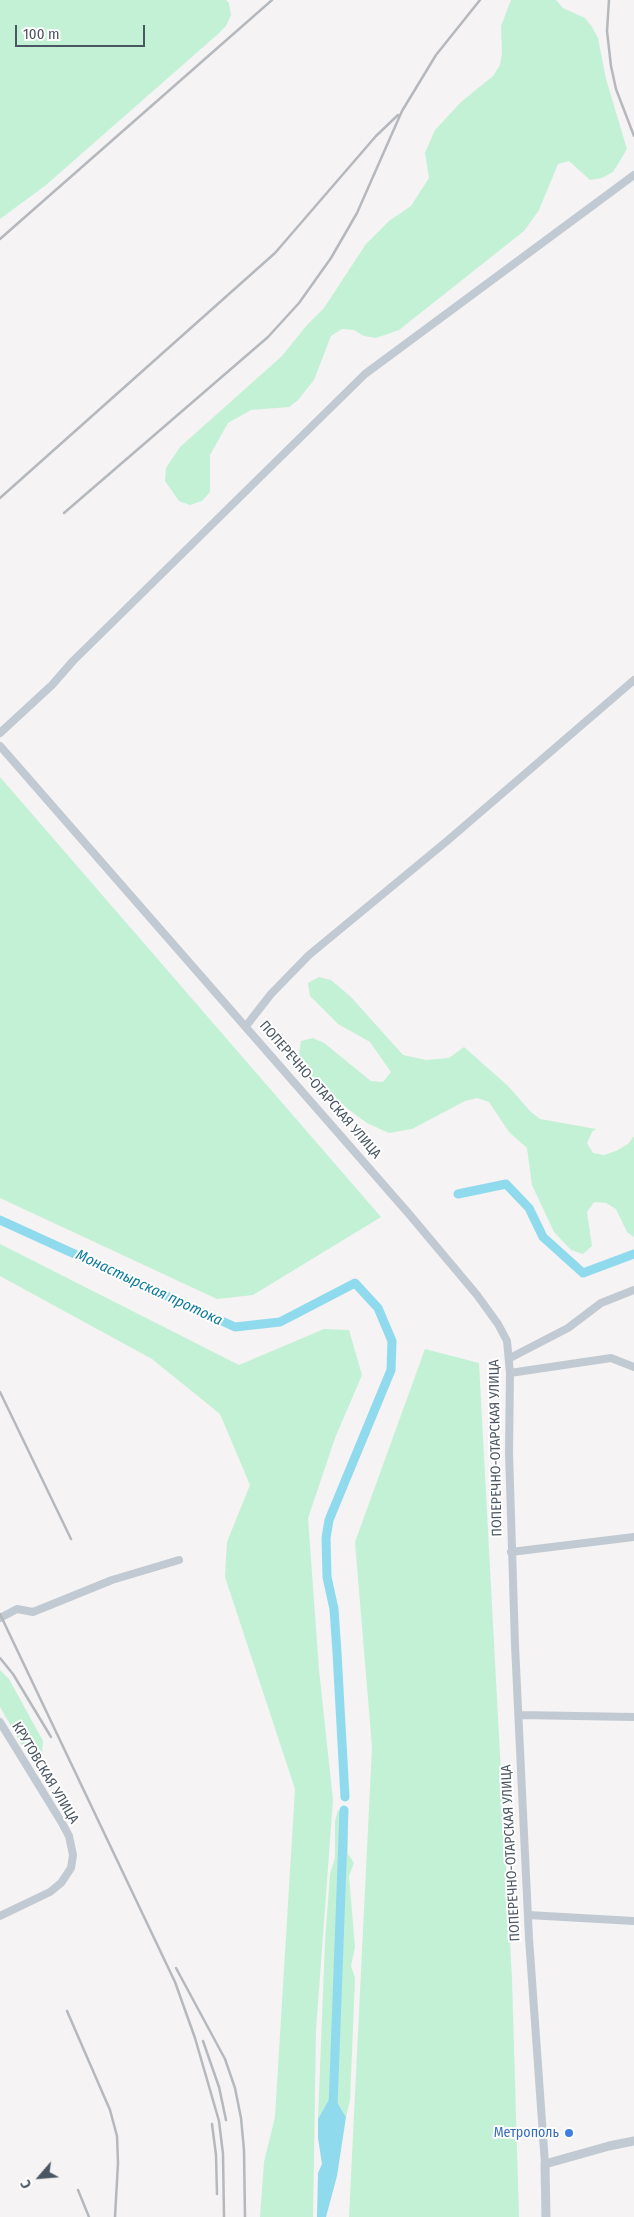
<!DOCTYPE html>
<meta charset="utf-8">
<style>
body{margin:0}
#map{position:relative;width:634px;height:2217px;overflow:hidden;background:#f5f3f3;font-family:"Fira Sans Condensed",sans-serif}
canvas{display:block}
.north{position:absolute;left:15px;top:2152px;width:50px;height:50px;-webkit-text-stroke:4px #fff;paint-order:stroke;rotate:243deg;font-size:14px;font-weight:700;line-height:20px;text-align:center;color:#4a5661}
.north::after{content:'';display:block;margin:auto;width:18px;height:22px;background:#4a5661;clip-path:polygon(50% 0,100% 100%,50% 72%,0 100%)}
.scale{position:absolute;left:15px;top:25px;width:130px;height:22px;box-sizing:border-box;border:2px solid #4a5661;border-top:0;padding-left:6px;font-size:15px;line-height:18px;white-space:nowrap;color:#4a5661;-webkit-text-stroke:4px #fff;paint-order:stroke}
</style>
<div id="map">
<canvas width="634" height="2217"></canvas>
<div class="north">С</div>
<div class="scale">100 m</div>
</div>
<script>
const context = document.querySelector('canvas').getContext('2d');
context.lineJoin = 'round';
function fillPath(path, color) {
  context.fillStyle = color;
  context.fill(path, 'evenodd');
}
function toPath(rows) {
  const path = new Path2D();
  for (const r of rows) {
    path.moveTo(r[0], r[1]);
    for (let i = 2; i < r.length; i += 2) path.lineTo(r[i], r[i + 1]);
  }
  return path;
}
function trace(path, color, width, dash) {
  context.strokeStyle = color;
  context.lineWidth = width;
  context.lineCap = dash ? 'butt' : 'round';
  context.setLineDash(dash || []);
  context.stroke(path);
}
function drawText(font, color, halo, rows, align = 'center') {
  context.font = font + ' "Fira Sans Condensed",sans-serif';
  context.lineWidth = 4;
  context.setLineDash([]);
  context.textBaseline = 'middle';
  context.strokeStyle = halo;
  context.fillStyle = color;
  for (const [text, x, y, turn = 0] of rows) {
    context.save();
    context.translate(x, y);
    context.rotate((+turn || 0) * Math.PI / 180);
    context.textAlign = isNaN(turn) ? turn : align;
    if (halo) context.strokeText(text, 0, 0);
    context.fillText(text, 0, 0);
    context.restore();
  }
}
const green = toPath([
 [0,0,226,0,229,3,231,15,226,26,218,34,46,185,0,219],
 [511,0,556,0,563,8,585,18,592,27,598,38,606,79,627,149,613,172,602,178,590,180,569,161,558,164,539,210,524,231,399,330,376,338,364,336,354,330,342,329,331,336,314,380,298,400,289,407,251,410,228,423,210,455,210,492,202,501,190,505,179,501,165,481,166,468,180,447,282,356,307,325,324,308,366,244,389,221,411,206,429,178,425,153,435,130,461,102,493,76,500,65,502,53,501,26],
 [0,777,381,1217,253,1295,217,1299,0,1198],
 [319,977,331,980,351,997,403,1055,426,1060,449,1058,464,1047,508,1086,530,1111,540,1119,596,1129,592,1132,587,1143,593,1153,604,1155,616,1151,628,1144,634,1136,634,1237,627,1232,616,1209,606,1203,594,1202,587,1212,592,1246,583,1254,571,1250,554,1232,532,1185,527,1148,509,1132,489,1102,477,1098,465,1101,412,1129,389,1133,367,1123,348,1109,310,1075,299,1054,301,1041,313,1038,324,1043,371,1081,383,1082,391,1072,370,1042,338,1024,310,996,308,983],
 [0,1244,239,1365,324,1329,349,1330,362,1375,335,1438,308,1518,319,1670,333,1800,316,2030,313,2217,260,2217,264,2162,275,2117,295,1789,225,1577,227,1542,250,1485,220,1414,152,1359,0,1276],
 [425,1349,479,1363,512,1979,519,2217,349,2217,372,1747,355,1542],
 [0,1670,9,1679,43,1741,42,1753,37,1757,30,1756,23,1747,0,1707],
 [338,1810,344,1814,348,1821,348,1854,354,1863,349,1876,355,1947,351,1966,355,1978,350,2100,346,2117,332,2094,318,2119,325,1942,330,1874,335,1858,335,1821]
]);
const water = toPath([
 [332,2094,346,2117,337,2176,326,2217,317,2217,318,2173,322,2164,318,2138,318,2119]
]);
const canal = toPath([
 [458,1194,506,1184,529,1208,543,1237,583,1273,634,1254],
 [0,1220,235,1327,280,1322,355,1283,378,1308,392,1341,391,1370,329,1520,326,1538,327,1577,334,1609,337,1653,345,1797],
 [333,2107,344,1810]
]);
const minor = toPath([
 [0,733,52,685,73,661,365,374,634,175],
 [0,746,409,1214,477,1295,498,1324,507,1341,510,1373,509,1452,515,1645,529,1938,545,2164],
 [246,1026,271,994,309,955,447,841,634,680],
 [510,1358,568,1328,601,1303,634,1290],
 [510,1373,611,1358,634,1367],
 [511,1552,634,1537],
 [0,1618,17,1609,33,1612,112,1580,179,1560],
 [519,1715,634,1717],
 [0,1722,62,1823,69,1836,73,1855,71,1868,61,1883,50,1892,0,1916],
 [528,1915,634,1921]
]);
const tertiary = toPath([
 [546,2217,545,2164,609,2146,634,2141]
]);
const rail = toPath([
 [609,0,607,31,611,66,616,89,634,136],
 [0,239,272,0],
 [0,498,275,253,376,136,398,115],
 [64,513,268,337,299,303,331,258,357,213,402,111,436,55,480,0],
 [0,1392,71,1539],
 [0,1614,175,1982,195,2038,219,2121,223,2154,224,2217],
 [0,1658,13,1674,51,1737],
 [176,1968,225,2059,235,2088,241,2118,244,2150,245,2217],
 [67,2011,110,2110,117,2136,118,2163,115,2217],
 [203,2041,219,2087,226,2120],
 [212,2124,216,2155,217,2194],
 [78,2190,89,2217]
]);
const markers = [
 [569,2133,5,"#3f7fe0"]
];
const streetNames = [
 ["ПОПЕРЕЧНО-ОТАРСКАЯ УЛИЦА",320,1090,49],
 ["ПОПЕРЕЧНО-ОТАРСКАЯ УЛИЦА",496,1448,-91],
 ["КРУТОВСКАЯ УЛИЦА",45,1773,59],
 ["ПОПЕРЕЧНО-ОТАРСКАЯ УЛИЦА",511,1853,-93]
];
const shopNames = [
 ["Метрополь",559,2133]
];
const waterNames = [
 ["Монастырская протока",149,1288,25]
];
fillPath(green, '#c3f1d5');
fillPath(water, '#90daee');
trace(canal, '#90daee', 9);
trace(minor, '#c1cad2', 8);
trace(tertiary, '#c1cad2', 9);
trace(rail, '#b5b8bd', 2.5);
for (const [x, y, r, color] of markers) {
  const dot = new Path2D();
  dot.arc(x, y, r, 0, 2 * Math.PI);
  context.fillStyle = color;
  context.fill(dot);
  trace(dot, '#fff', 2);
}
drawText('14px', '#4a5661', '#fff', streetNames);
drawText('14px', '#366cbe', '#fff', shopNames, 'right');
drawText('italic 15px', '#0c7c9b', '#fff', waterNames);
</script>
